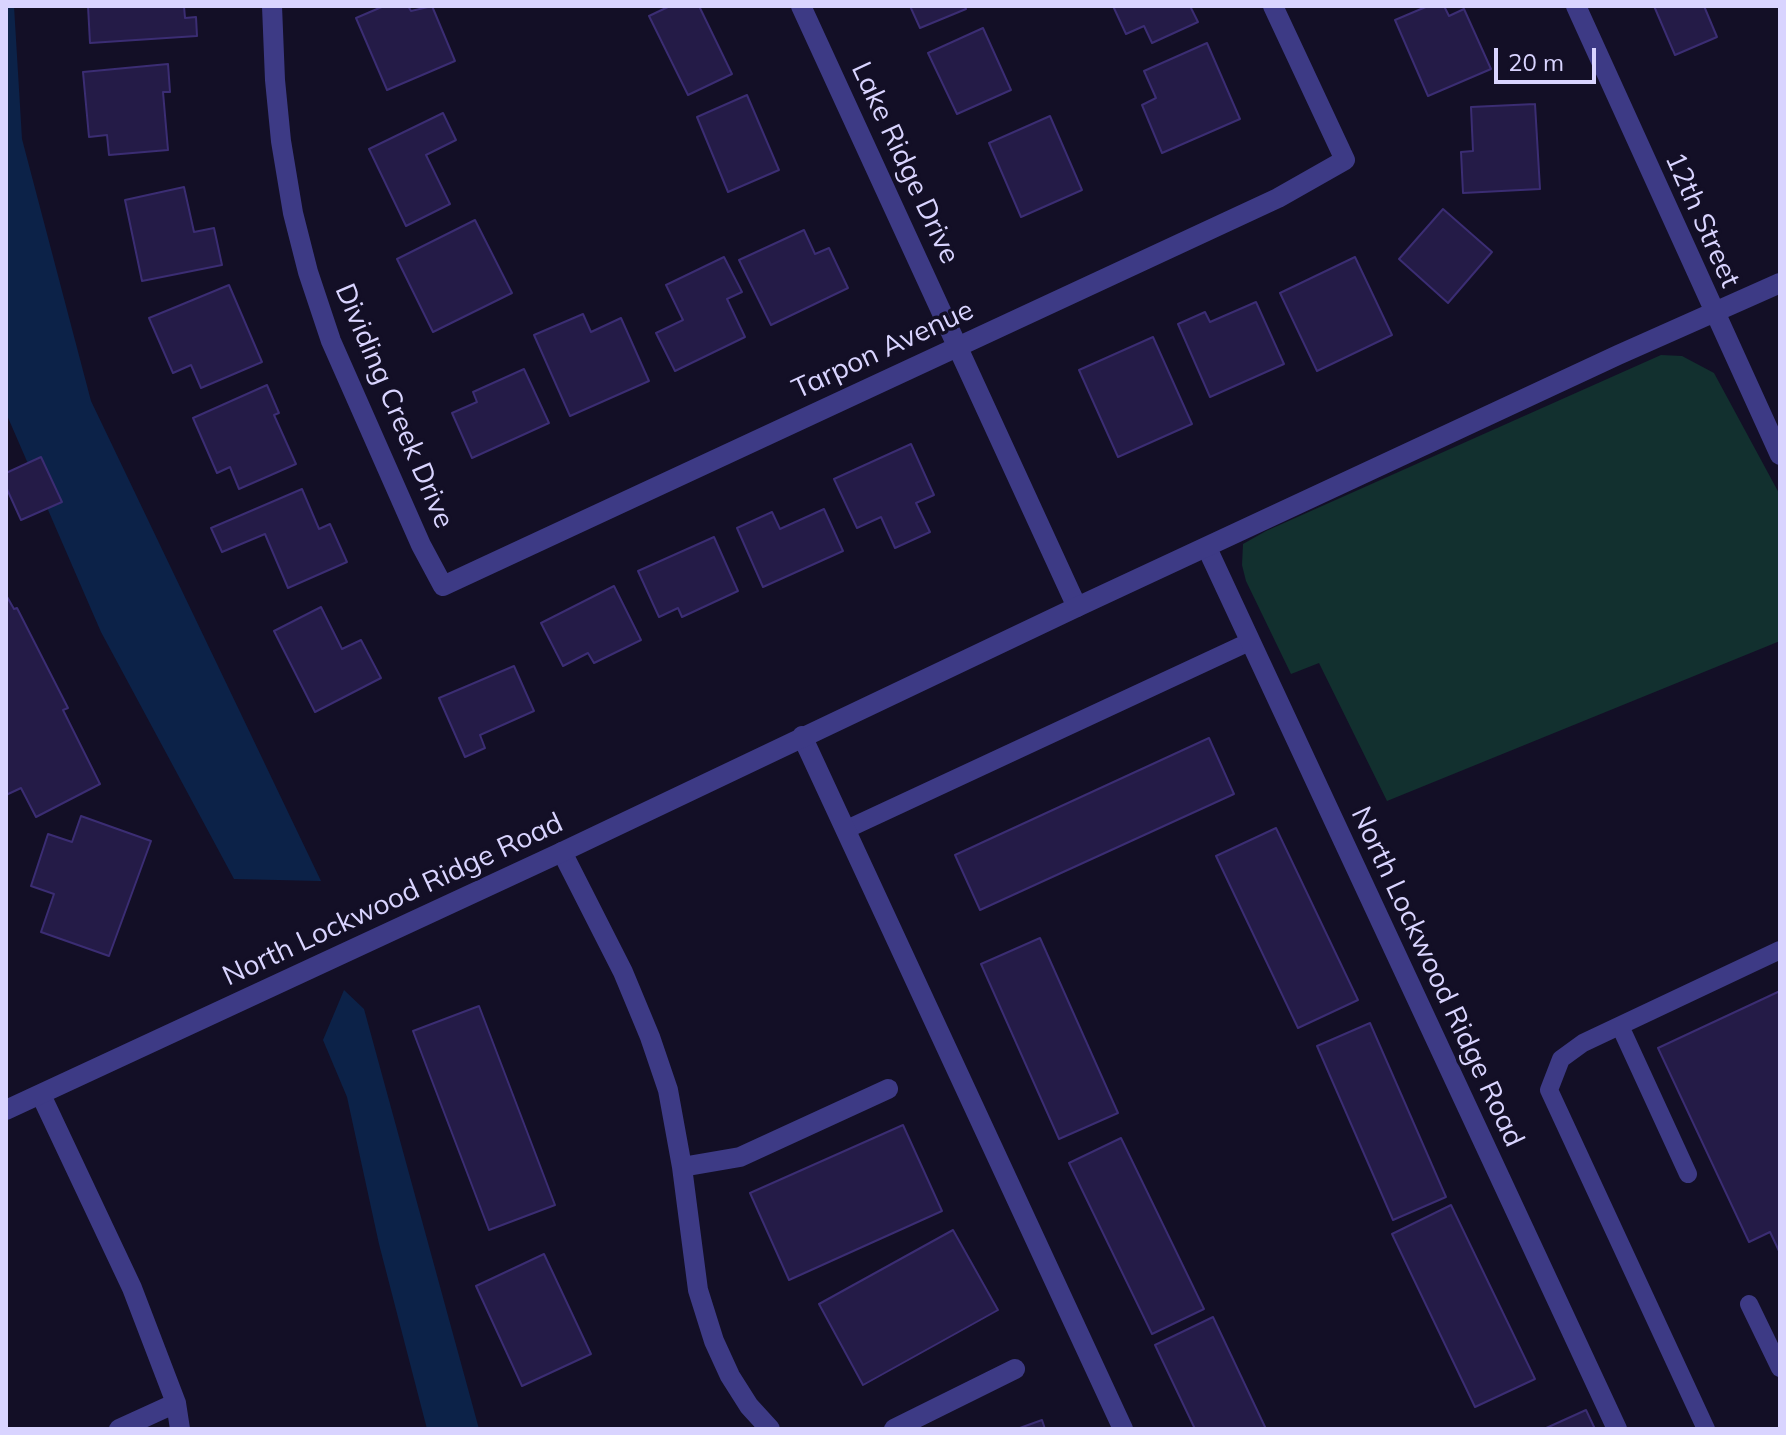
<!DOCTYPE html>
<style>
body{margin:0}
#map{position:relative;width:1786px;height:1435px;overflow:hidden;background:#130f26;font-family:Mulish,sans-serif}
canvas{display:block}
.frame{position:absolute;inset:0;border:8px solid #d9d4ff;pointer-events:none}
.scale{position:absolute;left:1494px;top:48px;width:102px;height:36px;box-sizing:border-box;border:4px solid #d9d4ff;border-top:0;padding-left:10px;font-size:24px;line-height:28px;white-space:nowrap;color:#d9d4ff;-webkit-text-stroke:6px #130f26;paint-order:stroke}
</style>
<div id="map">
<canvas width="1786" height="1435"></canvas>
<div class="frame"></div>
<div class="scale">20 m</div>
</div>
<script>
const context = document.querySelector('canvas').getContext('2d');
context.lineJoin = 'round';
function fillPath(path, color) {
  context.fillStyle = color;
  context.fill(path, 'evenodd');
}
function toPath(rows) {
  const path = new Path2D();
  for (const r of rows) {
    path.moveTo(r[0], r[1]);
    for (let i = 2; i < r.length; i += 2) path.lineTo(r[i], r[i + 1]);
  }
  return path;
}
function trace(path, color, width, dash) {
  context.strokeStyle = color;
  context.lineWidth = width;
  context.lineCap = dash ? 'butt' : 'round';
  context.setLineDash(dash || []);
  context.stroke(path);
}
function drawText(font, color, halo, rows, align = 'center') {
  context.font = font + ' Mulish,sans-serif';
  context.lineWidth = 7;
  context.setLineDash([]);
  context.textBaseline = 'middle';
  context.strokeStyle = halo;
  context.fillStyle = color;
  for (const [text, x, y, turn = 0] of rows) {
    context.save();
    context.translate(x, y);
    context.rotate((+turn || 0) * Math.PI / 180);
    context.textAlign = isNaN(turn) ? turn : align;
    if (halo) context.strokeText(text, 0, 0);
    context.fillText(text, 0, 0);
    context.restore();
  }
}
const green = toPath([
 [1661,355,1682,356,1714,373,1780,495,1780,641,1387,801,1319,663,1291,674,1246,581,1242,565,1243,544,1266,531]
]);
const water = toPath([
 [6,6,14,6,22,139,91,401,321,881,234,879,101,632,6,413],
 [344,990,364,1009,479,1429,427,1429,379,1244,347,1097,323,1040]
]);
const building = toPath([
 [88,6,184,6,185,18,196,17,197,36,90,43,88,6],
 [384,6,408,6,411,11,432,6,455,61,387,90,356,18,384,6],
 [670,6,699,6,732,74,688,95,649,16,670,6],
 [910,6,965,6,966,9,920,28,910,6],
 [1113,6,1190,6,1198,22,1152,43,1144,26,1126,34,1113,6],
 [1428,6,1444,6,1449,16,1464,9,1491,69,1428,96,1395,20,1428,6],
 [1654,6,1704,6,1717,37,1675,55,1654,6],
 [983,28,1011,90,957,114,928,53,983,28],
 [1207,43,1240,119,1162,153,1142,105,1156,98,1144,71,1207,43],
 [168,64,170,92,163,92,168,150,109,155,107,135,89,137,83,72,168,64],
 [747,95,779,170,728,192,697,117,747,95],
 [1535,104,1540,189,1463,193,1461,152,1473,151,1471,107,1535,104],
 [443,113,456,140,426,155,450,204,406,226,369,149,443,113],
 [1050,116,1082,190,1021,217,989,143,1050,116],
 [184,187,194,232,214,228,222,265,142,281,125,200,184,187],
 [1443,209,1492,252,1448,303,1399,259,1443,209],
 [475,220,512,293,433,332,397,259,475,220],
 [804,230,815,254,829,248,848,288,771,325,739,260,804,230],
 [724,257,742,292,727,299,745,337,675,371,656,333,683,320,666,285,724,257],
 [1355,257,1392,335,1317,371,1280,293,1355,257],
 [229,285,262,362,201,388,191,365,173,373,149,318,229,285],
 [1256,302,1284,364,1210,397,1178,324,1205,312,1210,322,1256,302],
 [583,314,591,332,621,318,649,381,570,416,534,335,583,314],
 [1153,337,1192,424,1118,457,1079,370,1153,337],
 [524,369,549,423,472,458,452,413,477,402,473,392,524,369],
 [267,385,279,413,274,415,296,464,239,489,230,467,217,473,193,418,267,385],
 [911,444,934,495,916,503,930,532,895,548,881,517,857,528,834,479,911,444],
 [41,457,62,502,21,520,6,487,6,473,41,457],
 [302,489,319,529,330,524,347,562,288,588,265,534,222,552,211,528,302,489],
 [824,509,843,551,763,587,737,528,772,512,780,529,824,509],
 [714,537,738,591,682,617,678,608,659,617,638,571,714,537],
 [614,586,641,640,594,663,588,653,563,666,541,623,614,586],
 [6,595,14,609,17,608,68,708,63,710,100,784,36,817,21,788,6,795,6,595],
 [321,607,342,649,361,640,381,678,315,712,274,631,321,607],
 [514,666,534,711,480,735,485,748,465,757,439,698,514,666],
 [1209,738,1234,794,980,910,955,855,1209,738],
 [81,816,151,841,109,956,41,932,54,894,31,886,48,834,72,842,81,816],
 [1276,828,1358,1000,1298,1028,1216,856,1276,828],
 [1040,938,1118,1113,1059,1139,981,964,1040,938],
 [1780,991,1780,1253,1770,1232,1749,1242,1658,1048,1780,991],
 [479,1006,555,1205,489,1230,413,1031,479,1006],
 [1370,1023,1446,1197,1393,1220,1317,1046,1370,1023],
 [903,1125,942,1211,789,1280,750,1193,903,1125],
 [1121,1138,1204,1309,1152,1334,1069,1163,1121,1138],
 [1451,1205,1535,1379,1475,1407,1392,1234,1451,1205],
 [953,1230,998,1310,863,1385,819,1304,953,1230],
 [544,1254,591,1354,522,1386,476,1286,544,1254],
 [1213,1317,1266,1429,1195,1429,1155,1345,1213,1317],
 [1586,1410,1595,1429,1544,1429,1586,1410],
 [1042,1420,1045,1429,1017,1429,1042,1420]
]);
const service = toPath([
 [845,830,1249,642],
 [1620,1026,1688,1174],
 [1749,1304,1780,1368],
 [1706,1429,1549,1090,1561,1059,1583,1043,1780,950]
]);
const minor = toPath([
 [272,6,275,80,281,141,293,213,308,272,331,341,421,545,443,586,1278,198,1345,160,1273,6],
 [801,6,1077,607],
 [1207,548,1617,1429],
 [802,736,1123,1429],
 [562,852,623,972,650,1037,668,1090,682,1167,698,1290,714,1341,730,1376,749,1406,770,1429],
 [41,1095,132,1288,176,1403,180,1429],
 [682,1167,740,1157,888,1089],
 [119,1429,176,1403],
 [894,1429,1015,1369]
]);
const tertiary = toPath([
 [1576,6,1780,455],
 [6,1110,562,852,1077,607,1618,355,1780,283]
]);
const streetNames = [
 ["Lake Ridge Drive",905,163,65],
 ["12th Street",1702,220,66],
 ["Tarpon Avenue",883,350,-25],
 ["Dividing Creek Drive",394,406,67],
 ["North Lockwood Ridge Road",393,900,-25],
 ["North Lockwood Ridge Road",1437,977,65]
];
fillPath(green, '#12302f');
fillPath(water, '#0c2248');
fillPath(building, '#241b47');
trace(building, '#3b2d73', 2);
trace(service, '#3d3a85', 18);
trace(minor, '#3d3a85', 20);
trace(tertiary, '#3d3a85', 20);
drawText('28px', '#d9d4ff', '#130f26', streetNames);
</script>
